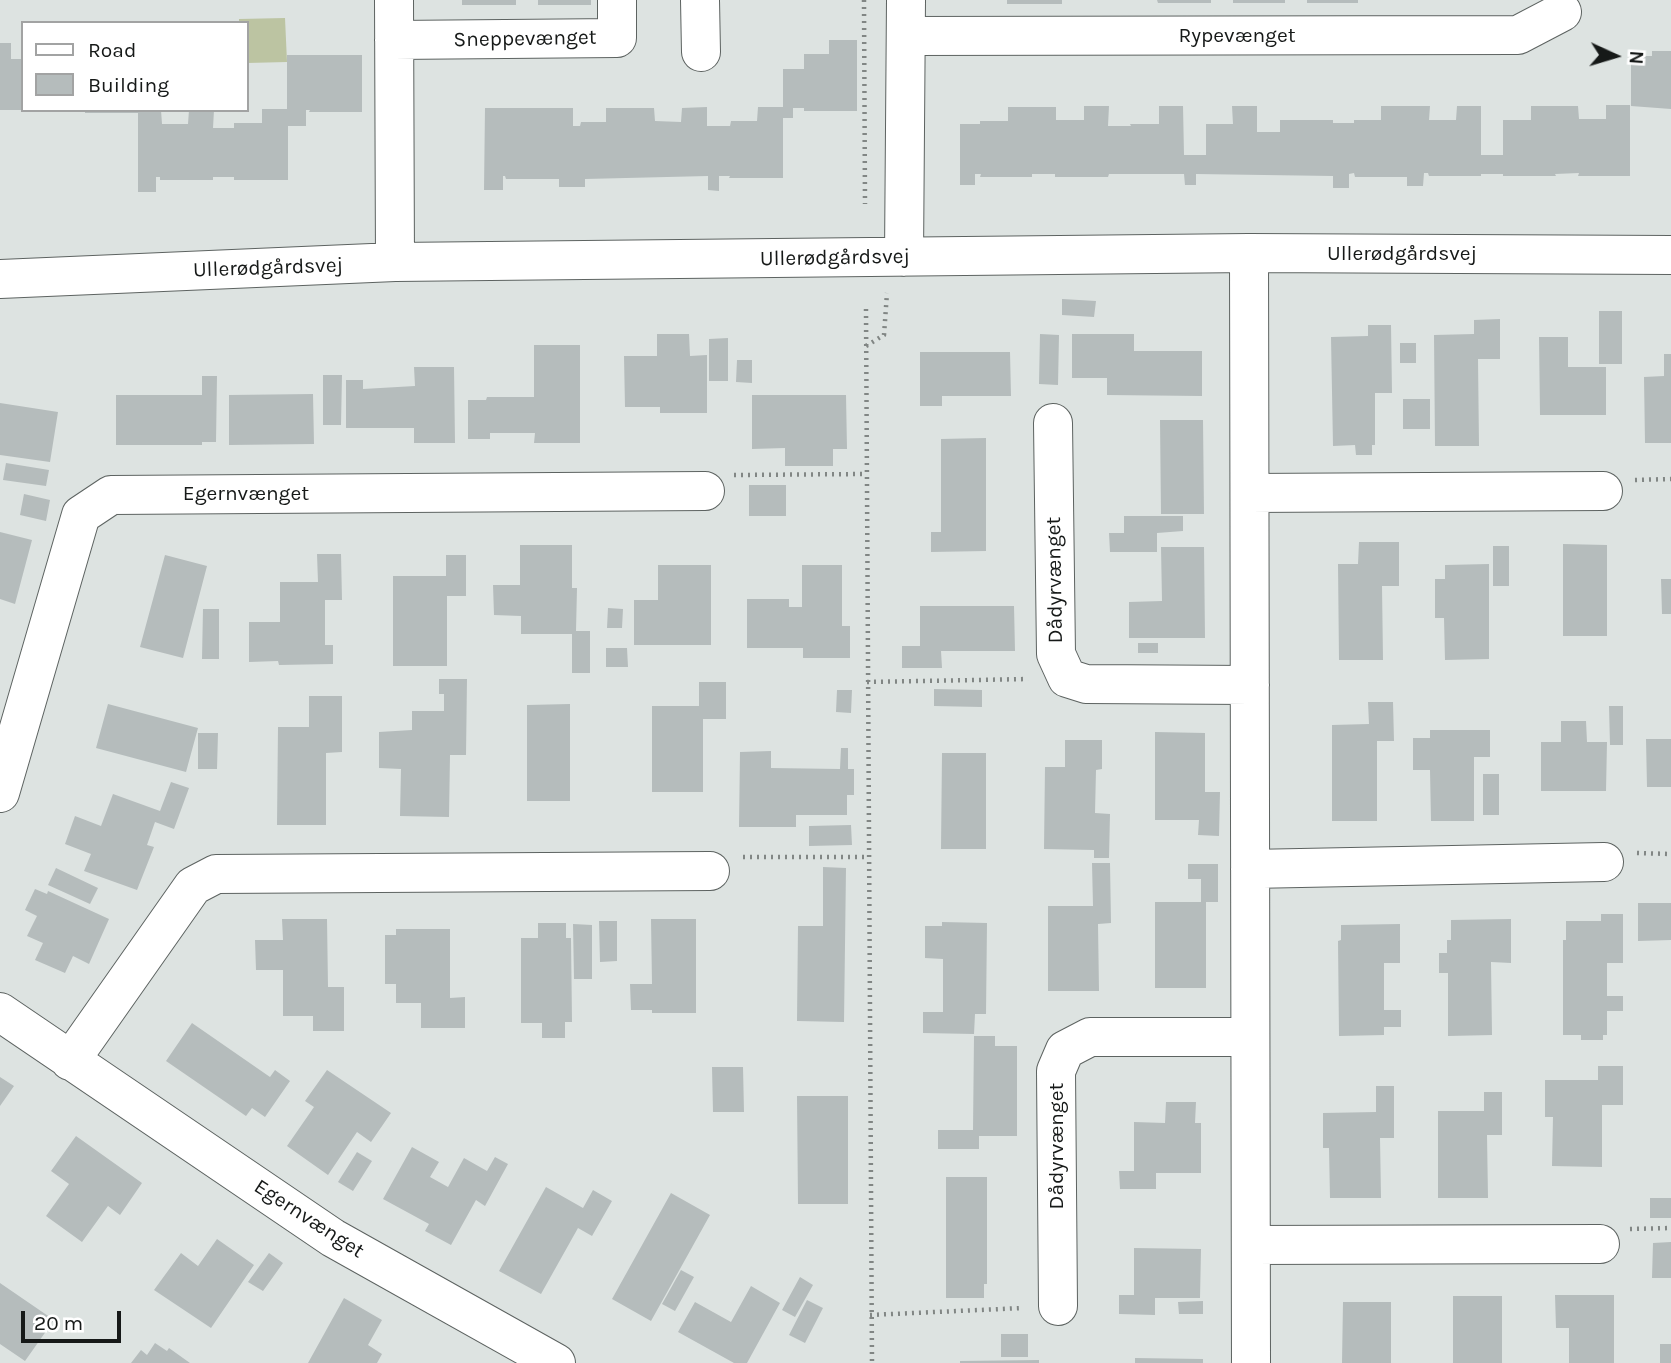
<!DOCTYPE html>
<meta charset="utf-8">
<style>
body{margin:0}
#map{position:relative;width:1671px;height:1363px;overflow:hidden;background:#dde3e1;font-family:Karla,sans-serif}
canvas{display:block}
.legend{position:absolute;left:21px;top:21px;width:228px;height:91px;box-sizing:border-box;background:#fff;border:2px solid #a2a3a3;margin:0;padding:9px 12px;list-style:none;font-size:21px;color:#161918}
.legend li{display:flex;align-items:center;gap:14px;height:35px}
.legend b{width:35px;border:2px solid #a2a3a3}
.north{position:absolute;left:1580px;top:21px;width:70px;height:70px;-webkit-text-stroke:5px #fff;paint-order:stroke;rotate:94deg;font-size:19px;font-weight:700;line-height:28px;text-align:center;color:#161918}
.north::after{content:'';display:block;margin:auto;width:24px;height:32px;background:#161918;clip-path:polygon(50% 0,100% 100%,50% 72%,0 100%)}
.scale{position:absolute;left:21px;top:1311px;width:100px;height:32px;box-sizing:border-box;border:4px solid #161918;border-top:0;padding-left:9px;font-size:21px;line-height:24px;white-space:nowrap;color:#161918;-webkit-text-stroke:5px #fff;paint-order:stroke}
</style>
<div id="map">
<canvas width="1671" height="1363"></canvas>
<ul class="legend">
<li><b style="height:9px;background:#fff"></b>Road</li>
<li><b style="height:19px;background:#b5bcbc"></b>Building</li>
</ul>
<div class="north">N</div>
<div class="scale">20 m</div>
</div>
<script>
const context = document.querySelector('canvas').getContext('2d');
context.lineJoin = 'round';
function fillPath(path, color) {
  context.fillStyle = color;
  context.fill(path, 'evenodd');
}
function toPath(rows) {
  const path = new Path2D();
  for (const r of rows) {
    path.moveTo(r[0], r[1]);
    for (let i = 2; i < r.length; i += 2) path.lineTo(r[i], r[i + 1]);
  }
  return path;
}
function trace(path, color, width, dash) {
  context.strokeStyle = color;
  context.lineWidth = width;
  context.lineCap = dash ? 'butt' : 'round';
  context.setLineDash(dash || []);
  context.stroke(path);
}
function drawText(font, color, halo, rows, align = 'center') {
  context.font = font + ' Karla,sans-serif';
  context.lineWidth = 5;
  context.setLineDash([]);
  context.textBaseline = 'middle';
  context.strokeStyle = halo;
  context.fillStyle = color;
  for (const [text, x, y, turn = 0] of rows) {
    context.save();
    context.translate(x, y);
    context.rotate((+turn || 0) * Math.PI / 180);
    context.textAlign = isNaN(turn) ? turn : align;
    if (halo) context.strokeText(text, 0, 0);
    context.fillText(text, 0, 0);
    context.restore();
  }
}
const green = toPath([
 [285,18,287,62,247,63,247,23,239,23,239,19]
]);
const building = toPath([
 [462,0,516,0,516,5,462,5],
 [538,0,591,0,591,5,538,5],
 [1007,0,1062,0,1062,4,1007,4],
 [1157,0,1211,0,1211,3,1158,3],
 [1233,0,1285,0,1285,3,1233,3],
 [1307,0,1358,0,1358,3,1307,3],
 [829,40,857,40,857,111,804,111,804,108,793,108,793,118,783,118,783,178,729,178,730,176,719,176,719,191,708,190,708,176,585,179,585,187,559,187,559,179,506,179,505,176,503,176,503,190,484,190,485,108,573,108,573,126,580,126,581,122,606,122,606,108,654,108,655,121,681,122,682,108,707,107,707,126,730,126,731,121,757,121,758,107,783,107,783,69,804,69,804,54,829,54],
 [0,43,11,43,11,59,23,59,23,110,0,110],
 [1652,51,1671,51,1671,109,1631,106,1631,56,1652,56],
 [287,55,362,55,362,112,309,112,310,110,306,110,306,126,288,126,288,180,234,180,234,177,213,177,213,180,160,180,160,177,156,177,156,192,138,192,138,113,85,113,85,110,161,110,162,124,188,124,189,110,214,110,213,128,234,128,234,123,262,123,262,109,287,109],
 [1606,105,1630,105,1630,176,1578,176,1579,173,1555,174,1556,176,1503,176,1503,174,1481,174,1481,176,1429,176,1428,173,1424,173,1423,186,1407,186,1407,177,1355,177,1354,173,1349,174,1349,188,1333,188,1333,176,1196,174,1196,185,1185,185,1184,174,1109,174,1108,177,1055,177,1055,174,1032,174,1032,177,980,177,981,174,975,174,975,185,960,185,960,124,980,124,980,121,1008,121,1008,107,1056,107,1056,120,1084,120,1084,106,1109,106,1108,126,1131,126,1130,124,1159,124,1159,106,1183,106,1184,155,1206,155,1206,124,1233,124,1232,106,1257,106,1257,132,1280,132,1280,120,1333,120,1333,123,1354,123,1354,120,1381,120,1381,106,1430,106,1429,120,1456,120,1457,106,1481,106,1481,155,1503,155,1503,120,1531,120,1531,106,1578,106,1579,119,1606,119],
 [1062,299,1096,301,1094,317,1062,315],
 [1599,311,1622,311,1622,364,1599,364],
 [1500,319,1500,359,1478,359,1479,446,1435,446,1434,335,1474,334,1474,320],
 [1368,325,1391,325,1392,393,1375,393,1375,445,1372,445,1372,455,1356,455,1355,445,1333,446,1331,337,1368,336],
 [657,334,689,334,690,356,707,355,707,413,660,413,660,407,625,407,624,356,657,356],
 [1040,334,1059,335,1058,385,1039,384],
 [1072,334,1134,334,1134,351,1202,351,1202,396,1107,395,1107,378,1072,378],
 [1539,337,1568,337,1568,367,1606,367,1606,415,1540,415],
 [728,338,728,381,709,381,709,339],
 [1400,343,1416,343,1416,363,1400,363],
 [534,345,580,345,580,443,534,443,535,433,490,433,490,439,468,439,468,400,486,400,487,397,534,397],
 [920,352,1010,352,1011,396,942,396,942,406,920,406],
 [1664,354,1671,354,1671,443,1645,443,1644,377,1664,376],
 [737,360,752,360,752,383,736,382],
 [414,367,454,367,455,443,414,443,414,428,346,428,346,380,363,380,363,389,415,386],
 [323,375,342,375,341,425,323,425],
 [202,376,217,376,216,442,202,442,202,445,116,445,116,395,202,395],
 [313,394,314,444,229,445,229,395],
 [752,395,846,395,847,449,833,449,833,466,785,466,785,448,752,449],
 [1403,399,1430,399,1430,429,1403,429],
 [0,403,58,412,50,462,0,455],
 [1160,420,1203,420,1204,514,1161,514],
 [986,438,986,551,931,552,931,532,941,532,941,439],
 [6,463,49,470,46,486,3,480],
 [749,485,786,485,786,516,749,516],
 [24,494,50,500,46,521,20,515],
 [1124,516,1183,516,1183,531,1157,533,1157,552,1110,552,1109,533,1124,533],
 [0,532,32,540,15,604,0,599],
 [1359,542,1399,542,1399,586,1382,586,1383,660,1339,660,1338,564,1358,564],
 [1563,544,1607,545,1607,636,1563,636],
 [520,545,572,545,572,588,577,588,576,631,590,631,590,673,572,673,572,634,521,634,521,616,494,615,493,585,520,585],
 [1493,546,1509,546,1509,586,1493,586],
 [1161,547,1204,547,1205,638,1129,638,1129,602,1162,601],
 [317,554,341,554,342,600,325,600,325,645,333,645,333,664,279,665,278,661,249,662,249,622,280,622,280,582,318,582],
 [165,555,207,566,183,658,140,647],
 [446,555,466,555,466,596,447,596,447,666,393,666,393,576,446,576],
 [1489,564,1489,659,1445,660,1444,618,1435,618,1435,579,1445,579,1445,565],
 [658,565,711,565,711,645,634,645,634,600,658,600],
 [802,565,842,565,842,626,850,626,850,658,803,658,803,648,747,648,747,599,789,599,789,607,802,607],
 [1661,579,1671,579,1671,614,1662,614],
 [920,606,1014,606,1015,651,941,651,942,668,902,668,902,646,920,646],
 [608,608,623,609,622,628,607,628],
 [203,609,219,609,219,659,202,659],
 [1138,643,1158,643,1158,653,1138,653],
 [606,648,627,648,628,667,606,667],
 [439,679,467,679,466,755,450,755,449,817,400,816,401,769,379,768,379,732,412,730,412,711,444,711,444,694,439,694],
 [699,682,726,682,726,719,703,719,703,792,652,792,652,706,699,706],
 [934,689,982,690,982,707,934,706],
 [837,690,852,690,851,713,836,712],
 [309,696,342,696,342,752,326,753,326,825,277,825,278,727,309,727],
 [1368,702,1393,702,1394,741,1377,741,1377,821,1332,821,1332,725,1369,724],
 [108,704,198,728,186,772,96,748],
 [570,704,570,801,527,801,527,705],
 [1609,706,1623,706,1623,745,1610,745],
 [1561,721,1586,721,1587,742,1607,742,1606,791,1541,791,1541,742,1561,742],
 [1430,730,1490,730,1490,757,1474,757,1474,821,1431,821,1430,770,1413,770,1413,738,1430,738],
 [1155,732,1205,733,1205,792,1220,792,1219,836,1198,835,1199,820,1155,820],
 [198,733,218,733,217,769,198,769],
 [1646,739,1671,739,1671,787,1647,787],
 [1065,740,1102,740,1102,769,1096,770,1095,813,1110,814,1109,858,1094,858,1094,850,1044,849,1045,767,1065,767],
 [841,748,848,748,848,769,854,769,854,795,847,795,847,815,796,815,796,827,739,827,740,752,771,751,771,768,840,769],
 [942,753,986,753,986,849,941,849],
 [1483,774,1499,774,1499,815,1483,815],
 [171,782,189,788,174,829,155,822,147,845,154,847,137,890,84,871,91,854,65,844,75,816,101,826,113,794,160,811],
 [851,825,852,845,809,846,809,826],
 [1092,863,1110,863,1111,923,1098,924,1099,991,1048,991,1048,906,1093,906],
 [1188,864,1218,864,1218,902,1206,902,1206,988,1155,988,1155,902,1201,902,1201,879,1188,879],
 [823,867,846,868,844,1022,797,1021,798,926,823,926],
 [56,868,98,888,90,904,48,885],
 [35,889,47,894,48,891,109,919,89,964,73,956,65,973,35,960,43,943,27,936,37,916,25,910],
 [1638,903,1671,903,1671,940,1638,941],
 [1601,914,1623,914,1623,963,1607,963,1607,996,1623,996,1623,1011,1607,1011,1607,1035,1603,1035,1603,1040,1581,1040,1581,1035,1563,1035,1563,940,1566,940,1566,921,1601,921],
 [282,919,327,919,328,987,344,987,344,1031,313,1031,313,1016,283,1016,283,970,256,970,255,940,283,940],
 [651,919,696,919,696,1013,652,1013,652,1010,631,1010,630,984,652,984],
 [1511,919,1511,963,1491,962,1492,1035,1448,1036,1448,973,1439,973,1439,953,1447,953,1447,940,1451,940,1451,920],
 [599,921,617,921,617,961,600,962],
 [942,922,987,923,986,1014,975,1014,974,1034,923,1033,923,1012,943,1012,943,959,925,958,925,926,942,926],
 [538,923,566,923,566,938,571,938,572,1022,565,1022,565,1038,542,1038,542,1023,521,1023,521,938,538,938],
 [573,924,592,925,592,979,574,979],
 [1400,924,1400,963,1384,963,1384,1010,1401,1010,1401,1027,1384,1027,1384,1035,1339,1036,1338,941,1341,940,1341,925],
 [396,929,450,929,450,998,465,997,465,1028,421,1028,421,1003,396,1003,396,984,385,984,385,935,396,935],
 [192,1023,270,1077,275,1070,290,1081,265,1117,252,1108,246,1116,166,1061],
 [974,1036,995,1036,995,1046,1017,1046,1017,1136,979,1136,979,1149,938,1149,938,1130,973,1130],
 [1598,1066,1623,1066,1623,1105,1602,1105,1602,1167,1552,1166,1553,1117,1545,1117,1545,1080,1598,1080],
 [712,1067,743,1067,744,1112,713,1112],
 [327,1070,391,1113,371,1142,357,1132,328,1175,287,1146,314,1107,305,1101],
 [0,1077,14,1086,0,1106],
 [1376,1086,1394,1086,1394,1138,1380,1138,1381,1198,1330,1198,1329,1148,1323,1148,1323,1113,1376,1112],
 [1484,1092,1502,1092,1502,1135,1487,1135,1488,1198,1438,1198,1438,1111,1484,1111],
 [797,1096,848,1096,848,1204,798,1204],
 [1166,1102,1196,1102,1195,1123,1201,1123,1201,1173,1156,1173,1156,1189,1120,1189,1119,1171,1134,1171,1134,1122,1165,1123],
 [76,1136,142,1183,120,1215,108,1206,82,1242,46,1216,69,1184,51,1171],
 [412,1147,439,1162,430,1177,448,1187,464,1158,487,1171,495,1157,508,1164,485,1206,476,1200,451,1245,425,1231,429,1224,383,1199],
 [357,1152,372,1161,353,1191,338,1182],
 [946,1177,987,1177,987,1284,984,1284,984,1298,946,1298],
 [546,1187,583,1208,593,1190,612,1201,592,1236,578,1228,541,1294,499,1271],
 [671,1193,710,1215,651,1321,612,1299],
 [1650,1198,1671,1198,1671,1218,1650,1218],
 [217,1239,254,1265,211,1328,154,1290,181,1253,198,1266],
 [1671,1242,1671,1278,1652,1278,1653,1243],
 [1134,1248,1201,1249,1200,1298,1155,1298,1155,1315,1119,1314,1119,1295,1134,1295],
 [269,1253,283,1263,263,1291,248,1282],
 [681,1270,694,1277,675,1311,662,1304],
 [800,1277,813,1285,795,1317,782,1310],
 [0,1283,54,1320,25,1361,0,1344],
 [751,1286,780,1303,747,1363,734,1363,678,1332,695,1302,731,1322],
 [1555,1295,1614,1295,1614,1363,1569,1363,1569,1328,1556,1328],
 [1453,1296,1502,1296,1502,1363,1453,1363],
 [344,1298,382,1320,368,1345,382,1354,377,1363,308,1363],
 [807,1300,823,1308,805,1343,789,1335],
 [1203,1301,1203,1314,1179,1314,1178,1302],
 [1343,1302,1391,1302,1391,1363,1342,1363],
 [1001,1334,1028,1334,1028,1357,1001,1357],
 [155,1343,167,1351,169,1348,190,1363,131,1363,141,1350,147,1355],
 [1660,1344,1671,1344,1671,1363,1660,1363],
 [1135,1358,1203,1359,1203,1363,1135,1363],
 [1039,1360,1039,1363,960,1363,960,1361]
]);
const path = toPath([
 [864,0,865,204],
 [866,309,872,1363],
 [866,346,884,335,887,293],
 [734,475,866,474],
 [1635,480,1671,479],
 [867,682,1028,679],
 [1637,853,1671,854],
 [743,857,869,857],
 [1630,1229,1671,1228],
 [870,1315,1023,1308]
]);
const minor = toPath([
 [394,0,395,262],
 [700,0,701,52],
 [906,36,1518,35,1562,12],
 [394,40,617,38,617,0],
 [1249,253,1251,1363],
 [904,257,906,0],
 [0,279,395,262,1249,253,1671,255],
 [1053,423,1056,654,1067,678,1086,684,1250,685],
 [1250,493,1603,491],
 [0,793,81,515,111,495,705,491],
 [1250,869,1604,862],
 [0,1012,333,1238,556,1363],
 [70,1061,193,886,216,874,710,871],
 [1251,1245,1600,1244],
 [1058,1306,1056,1071,1065,1050,1090,1037,1250,1037]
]);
const streetNames = [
 ["Rypevænget",1237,36],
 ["Sneppevænget",525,39,-1],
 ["Ullerødgårdsvej",1402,254],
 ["Ullerødgårdsvej",835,258,-1],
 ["Ullerødgårdsvej",268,268,-2],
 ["Egernvænget",246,494],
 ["Dådyrvænget",1055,580,-91],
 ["Dådyrvænget",1057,1146,-90],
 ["Egernvænget",309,1219,33]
];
fillPath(green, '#bcc4a2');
fillPath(building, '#b5bcbc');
trace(minor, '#5d6361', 40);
trace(path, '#818684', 4.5, [2, 5]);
trace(minor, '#fff', 38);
drawText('21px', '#161918', '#fff', streetNames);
</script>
